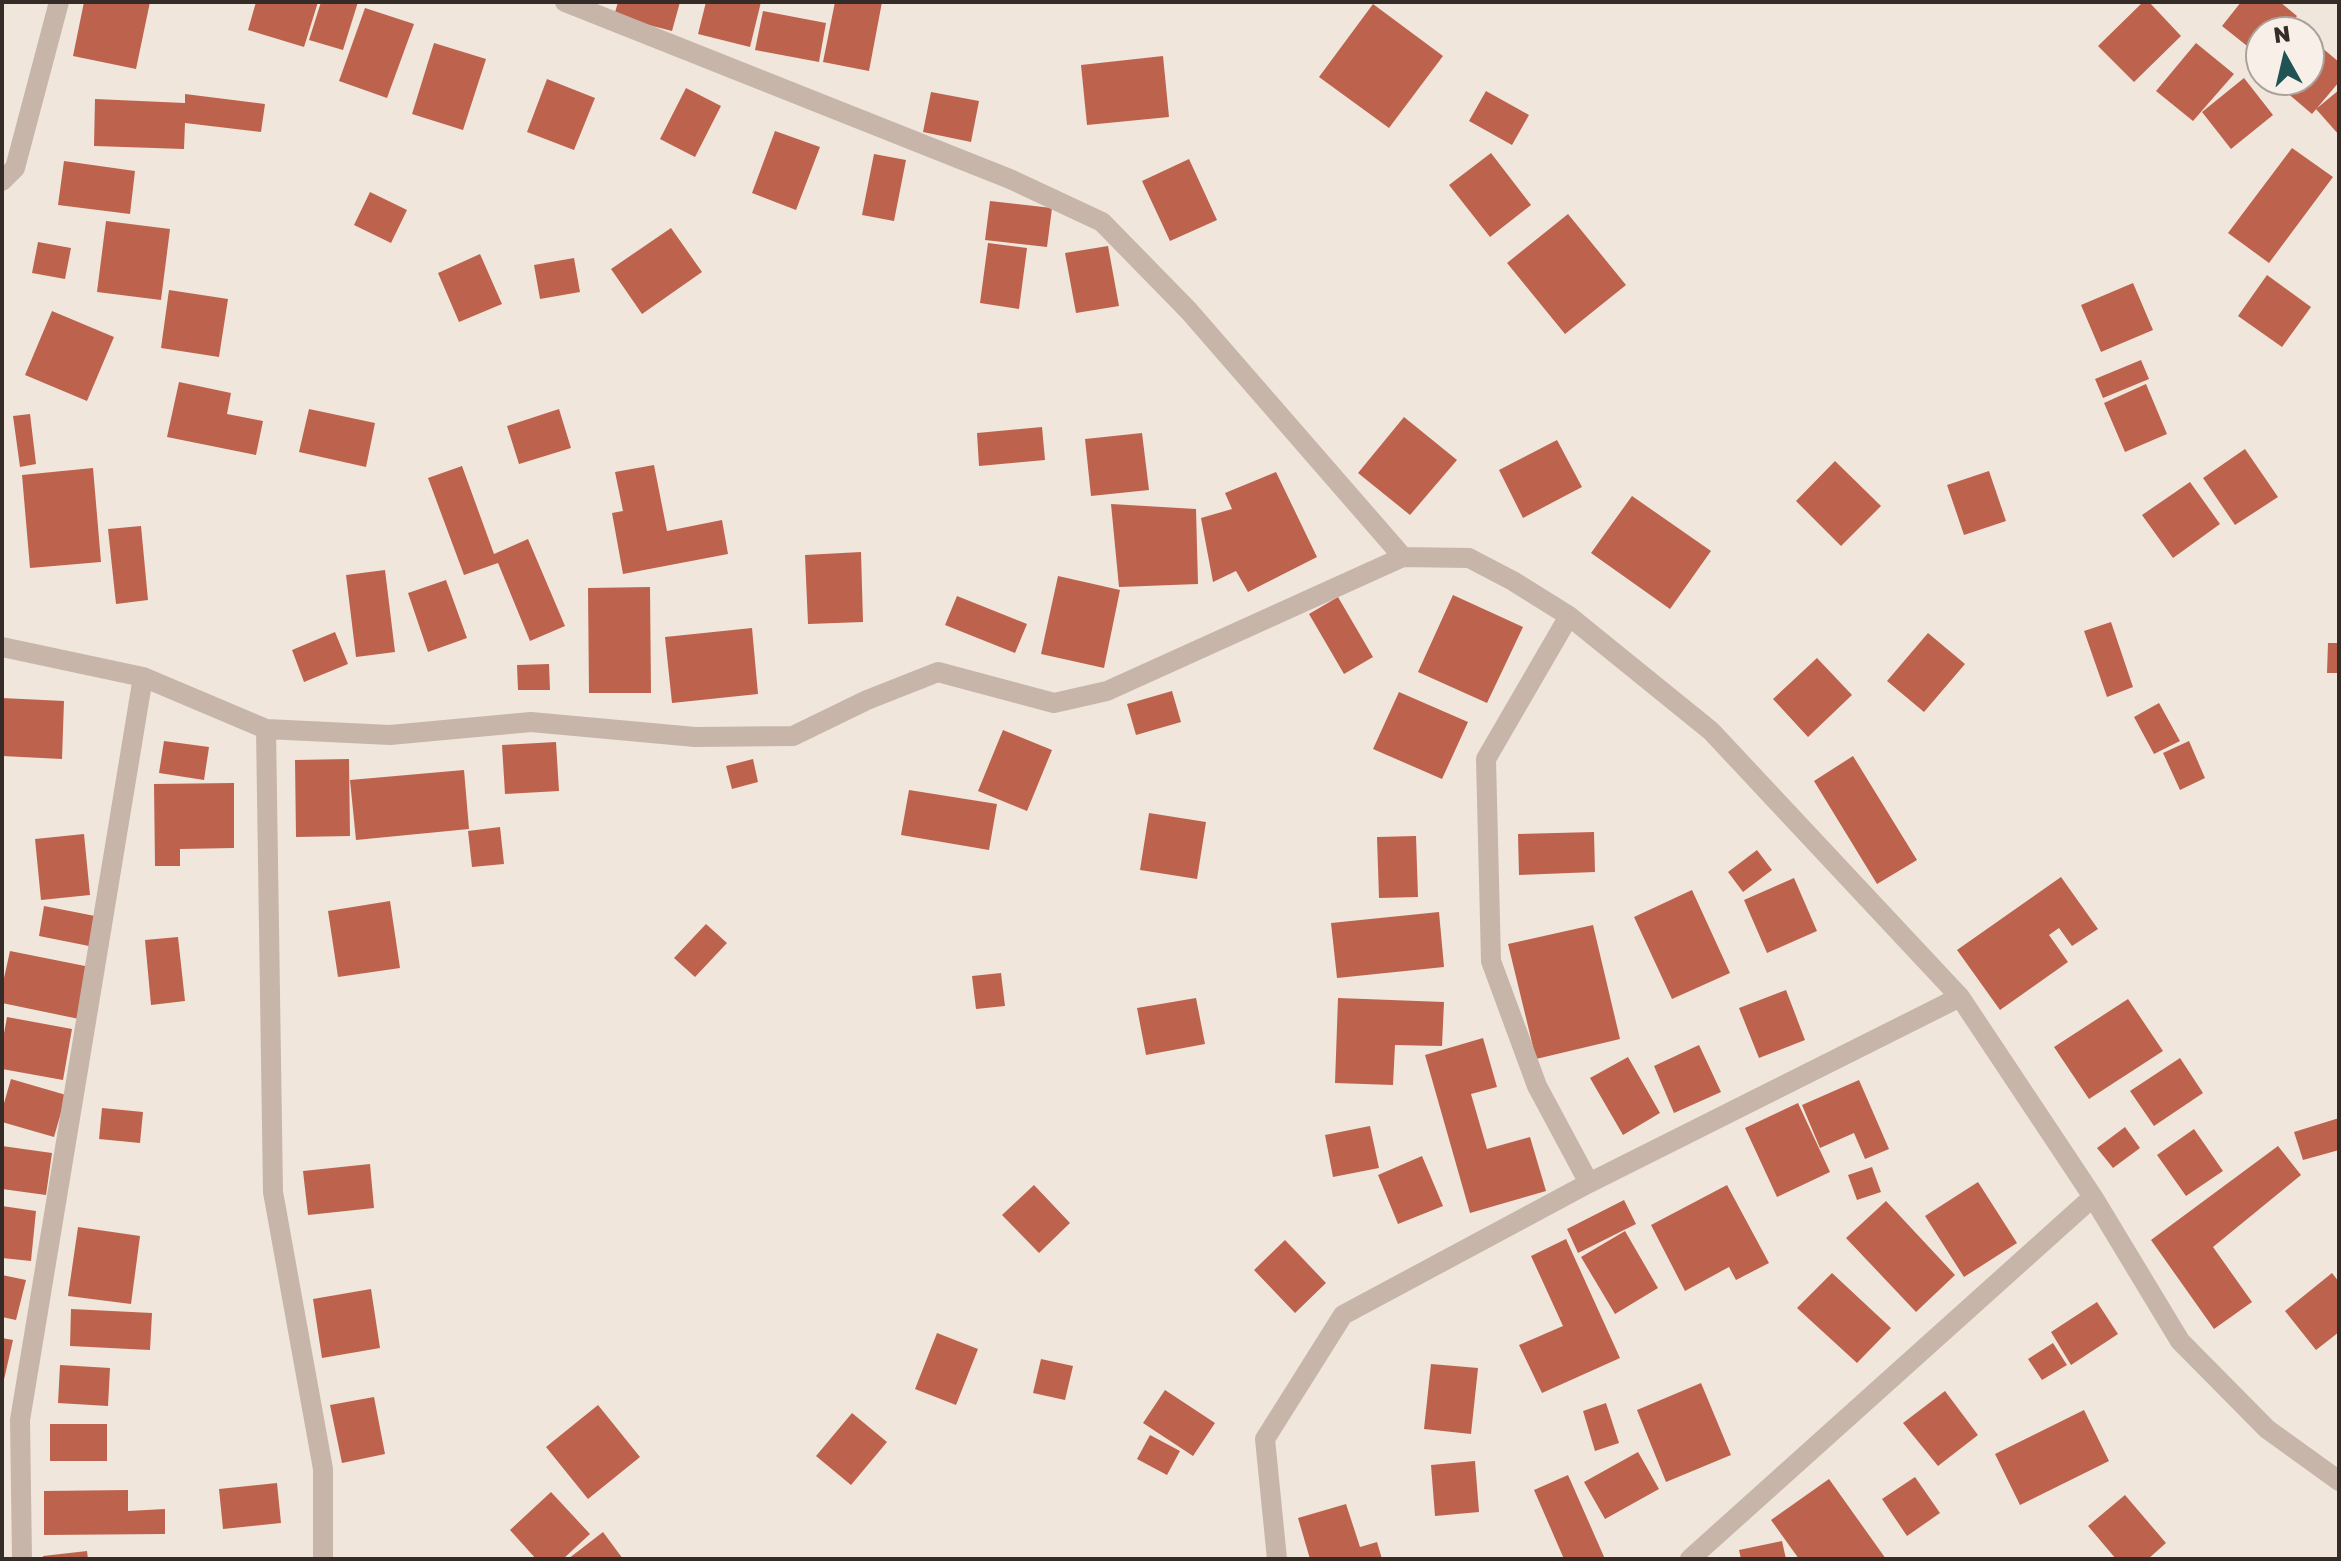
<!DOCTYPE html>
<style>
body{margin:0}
#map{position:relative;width:2341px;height:1561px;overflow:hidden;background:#f0e6dc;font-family:"Golos Text",sans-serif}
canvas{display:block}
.frame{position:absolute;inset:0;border:4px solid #352c28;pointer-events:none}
.north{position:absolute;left:2245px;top:16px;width:80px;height:80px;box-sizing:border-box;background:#f8f0e8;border:2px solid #aaa29b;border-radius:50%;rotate:352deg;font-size:22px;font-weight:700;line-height:32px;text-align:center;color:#352c28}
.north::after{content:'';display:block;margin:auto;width:28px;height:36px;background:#215354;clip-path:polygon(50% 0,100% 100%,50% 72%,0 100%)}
</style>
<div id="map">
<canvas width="2341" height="1561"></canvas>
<div class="frame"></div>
<div class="north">N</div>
</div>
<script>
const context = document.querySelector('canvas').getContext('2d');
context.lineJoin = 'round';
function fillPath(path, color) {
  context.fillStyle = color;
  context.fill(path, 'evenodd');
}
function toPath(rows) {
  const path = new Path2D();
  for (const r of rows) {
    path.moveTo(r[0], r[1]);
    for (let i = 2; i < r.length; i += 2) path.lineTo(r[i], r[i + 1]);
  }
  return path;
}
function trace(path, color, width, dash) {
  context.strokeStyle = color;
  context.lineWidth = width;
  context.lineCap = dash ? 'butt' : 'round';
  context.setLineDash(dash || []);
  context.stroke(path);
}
const building = toPath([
 [84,2,150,2,136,69,73,56],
 [256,2,318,2,304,47,248,30],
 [321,2,358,2,343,50,309,40],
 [618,2,680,2,672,31,614,16],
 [706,2,761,2,750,47,698,34],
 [835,2,882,2,869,71,823,62],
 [2143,2,2149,2,2181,36,2134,82,2098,46],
 [2241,2,2280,2,2297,16,2284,32,2261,32,2261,57,2222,26],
 [1373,4,1443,56,1389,128,1319,77],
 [365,8,414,24,387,98,339,81],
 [763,11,826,23,819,62,755,50],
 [2309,37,2339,62,2339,82,2312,114,2272,80,2309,80],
 [434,43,486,59,463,130,412,114],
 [2196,43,2234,74,2193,121,2156,91],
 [1163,56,1169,117,1087,125,1081,65],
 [2244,78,2273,115,2231,149,2202,112],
 [547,79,595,98,574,150,527,132],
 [686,88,721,106,695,157,660,139],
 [2339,90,2339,135,2316,109],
 [1486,91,1529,115,1512,145,1469,121],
 [931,92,979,101,971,142,923,132],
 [185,94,265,104,261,132,185,123,184,149,94,146,95,99,185,103],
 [775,131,820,147,796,210,752,193],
 [2292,148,2333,177,2269,263,2228,233],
 [1491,153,1531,205,1490,237,1449,185],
 [874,154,906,160,894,221,862,215],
 [1189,159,1217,220,1170,241,1142,181],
 [64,161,135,171,130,214,58,205],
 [370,192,407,210,391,243,354,225],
 [990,201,1052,208,1047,247,985,240],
 [1568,214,1626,285,1565,334,1507,263],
 [106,221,170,229,161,300,97,292],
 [671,228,702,272,642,314,611,269],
 [38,242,71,248,65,279,32,273],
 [988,243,1027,248,1019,309,980,303],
 [1108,246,1119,306,1076,313,1065,253],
 [480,254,502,304,459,322,438,273],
 [574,258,580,292,540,299,534,265],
 [2267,275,2311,307,2282,347,2238,316],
 [2133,283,2153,330,2101,352,2081,305],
 [169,290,228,299,219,357,161,348],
 [52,311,114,337,87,401,25,375],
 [2141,360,2149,379,2103,398,2095,379],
 [179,382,231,393,227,414,263,421,256,455,167,437],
 [2146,384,2167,434,2125,452,2104,403],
 [309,409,375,423,366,467,299,452],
 [559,409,571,448,519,464,507,426],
 [30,414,36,464,20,467,13,416],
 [1404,417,1457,460,1410,515,1358,473],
 [1042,427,1045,460,979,466,977,433],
 [1142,433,1149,490,1091,496,1085,439],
 [1557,440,1582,487,1523,518,1499,470],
 [2245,449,2278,497,2235,525,2203,478],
 [1835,461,1881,506,1841,546,1796,501],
 [654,465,667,531,722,520,728,554,623,574,612,513,623,511,615,472],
 [462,466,494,554,528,539,565,626,530,641,498,563,464,575,428,478],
 [93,468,101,562,30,568,22,475],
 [1989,471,2006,521,1964,535,1947,485],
 [1276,472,1317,557,1248,592,1236,571,1213,582,1201,518,1232,509,1225,493],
 [2190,482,2220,524,2173,558,2142,515],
 [1632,496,1711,551,1670,609,1591,553],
 [1111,504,1196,509,1198,584,1119,587],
 [141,526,148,600,116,604,108,529],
 [861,552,863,622,808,624,805,555],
 [385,570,395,652,356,657,346,575],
 [1058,576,1120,590,1104,668,1041,654],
 [446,580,467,638,428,652,408,593],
 [650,587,651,693,589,693,588,588],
 [1453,595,1523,627,1487,703,1418,672],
 [957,596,1027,624,1015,653,945,625],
 [1338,597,1373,657,1344,674,1309,614],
 [2111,622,2133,687,2107,697,2084,631],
 [752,628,758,694,672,703,665,637],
 [335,632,348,664,304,682,292,650],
 [1928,633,1965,664,1924,712,1887,681],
 [2328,643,2339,643,2339,673,2327,673],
 [1817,658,1852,695,1808,737,1773,699],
 [549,664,550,690,518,690,517,665],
 [1172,691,1181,722,1136,735,1127,704],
 [1399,692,1468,722,1442,779,1373,749],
 [2,698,64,701,62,759,2,756],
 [2159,703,2180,741,2154,754,2134,717],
 [1003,730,1052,750,1027,811,978,791],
 [164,741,209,747,204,780,159,773],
 [2189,741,2205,778,2180,790,2163,753],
 [556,742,559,791,505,794,502,745],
 [1853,756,1917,860,1877,884,1814,781],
 [349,759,350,836,296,837,295,760],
 [753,759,758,782,732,789,726,766],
 [464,770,469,829,356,840,350,780],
 [234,783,234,848,180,849,180,866,155,866,154,784],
 [909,790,997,804,989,850,901,835],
 [1149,813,1206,822,1197,879,1140,870],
 [500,827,504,864,472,867,468,831],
 [1594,832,1595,872,1519,875,1518,834],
 [84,834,90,895,41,900,35,839],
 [1416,836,1418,897,1379,898,1377,837],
 [1757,850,1772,870,1743,892,1728,872],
 [2061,877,2098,929,2072,946,2059,928,2049,935,2068,962,2000,1010,1957,950],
 [1794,878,1817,931,1767,953,1744,900],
 [1692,890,1730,973,1672,999,1634,917],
 [390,901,400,968,338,977,328,911],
 [44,906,95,916,89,946,39,936],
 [1439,912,1444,967,1337,978,1331,923],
 [706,924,727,943,695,977,674,958],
 [1593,925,1620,1039,1536,1059,1508,944],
 [178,937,185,1001,151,1005,145,940],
 [10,951,90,967,79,1019,2,1003,2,987],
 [1001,973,1005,1006,976,1009,972,976],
 [1786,990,1805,1040,1759,1058,1739,1008],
 [1196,998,1205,1044,1146,1055,1137,1008],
 [1338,998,1444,1002,1442,1046,1395,1045,1393,1085,1335,1083],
 [2128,999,2163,1051,2089,1099,2054,1047],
 [7,1017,72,1029,63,1080,2,1069,2,1044],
 [1483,1038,1497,1087,1471,1094,1487,1149,1530,1137,1546,1191,1470,1213,1425,1055],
 [1699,1045,1721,1092,1674,1113,1654,1066],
 [1628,1057,1660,1113,1623,1135,1590,1078],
 [2180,1058,2203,1093,2154,1126,2130,1091],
 [11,1079,66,1095,54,1137,2,1122,2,1110],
 [1859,1080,1889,1149,1865,1159,1854,1133,1820,1148,1802,1105],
 [1798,1103,1830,1172,1777,1197,1745,1128],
 [102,1108,143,1112,140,1143,99,1139],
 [2339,1118,2339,1150,2303,1160,2294,1132],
 [1370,1126,1379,1168,1333,1177,1325,1135],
 [2125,1127,2140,1148,2113,1168,2097,1148],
 [2194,1129,2223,1171,2186,1196,2157,1155],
 [2,1146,52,1153,46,1195,2,1189],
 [2278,1146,2301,1175,2213,1247,2252,1302,2214,1329,2151,1240],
 [1422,1156,1443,1206,1398,1224,1378,1175],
 [370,1164,374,1208,308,1215,303,1171],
 [1872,1167,1881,1192,1857,1200,1848,1175],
 [1978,1182,2017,1243,1964,1277,1925,1216],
 [1034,1185,1070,1223,1039,1253,1002,1215],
 [1727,1185,1769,1263,1736,1280,1729,1267,1685,1291,1651,1225],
 [1624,1200,1636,1224,1578,1253,1567,1229],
 [1886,1201,1955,1275,1916,1312,1846,1238],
 [2,1206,36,1211,31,1261,2,1258],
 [78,1227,140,1236,131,1304,68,1296],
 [1625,1231,1658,1288,1615,1314,1581,1257],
 [1566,1239,1620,1358,1542,1393,1519,1345,1563,1326,1531,1256],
 [1285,1240,1326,1283,1295,1313,1254,1270],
 [1832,1273,1891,1328,1857,1363,1797,1308],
 [2332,1273,2339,1282,2339,1332,2316,1350,2285,1311],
 [2,1275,26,1280,16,1320,2,1317],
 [371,1289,380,1348,322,1358,313,1299],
 [2097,1302,2118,1334,2071,1365,2051,1332],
 [71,1309,152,1313,150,1350,70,1346],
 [937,1333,978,1349,956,1405,915,1389],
 [2,1338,13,1340,3,1384,2,1384],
 [2053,1343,2067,1365,2042,1380,2028,1359],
 [1041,1359,1073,1366,1065,1400,1033,1393],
 [1431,1364,1478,1368,1471,1434,1424,1429],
 [60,1365,110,1368,108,1406,58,1403],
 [1701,1383,1731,1455,1666,1482,1637,1410],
 [1165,1390,1215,1423,1193,1456,1143,1423],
 [1945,1391,1978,1435,1938,1466,1903,1423],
 [374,1397,385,1454,342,1463,330,1405],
 [1606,1403,1619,1443,1595,1451,1583,1411],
 [598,1405,640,1457,588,1499,546,1447],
 [2084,1410,2109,1461,2020,1505,1995,1454],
 [852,1413,887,1442,851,1485,816,1456],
 [50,1424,107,1424,107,1461,50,1461],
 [1150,1435,1180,1451,1167,1475,1137,1459],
 [1638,1452,1659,1489,1605,1519,1584,1482],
 [1475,1461,1479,1512,1435,1516,1431,1465],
 [1568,1475,1605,1559,1564,1559,1534,1490],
 [1915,1477,1940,1513,1907,1536,1882,1499],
 [1829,1479,1886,1559,1799,1559,1771,1520],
 [277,1483,281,1523,223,1529,219,1489],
 [128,1490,128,1511,165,1509,165,1534,44,1535,44,1491],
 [551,1492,590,1534,563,1559,536,1559,510,1530],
 [2125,1495,2166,1543,2148,1559,2116,1559,2088,1526],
 [1346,1504,1360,1547,1377,1542,1382,1559,1310,1559,1298,1518],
 [603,1532,623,1559,568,1559],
 [1782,1541,1786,1559,1741,1559,1739,1550],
 [87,1551,88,1559,43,1559,43,1556]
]);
const minor = toPath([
 [565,2,1010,179,1102,222,1189,311,1403,557],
 [2,181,15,168,59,2],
 [1569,616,1486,759,1491,961,1537,1086,1589,1183],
 [2,647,143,677,266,729,390,735,531,722,695,737,793,736,867,700,938,672,1054,703,1107,691,1403,557,1469,558,1513,581,1569,616,1711,731,1960,997,2093,1197,2180,1341,2267,1429,2339,1481],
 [266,729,273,1192,323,1469,323,1559],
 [22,1559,20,1420,143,677],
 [1277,1559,1265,1439,1343,1315,1589,1183,1960,997],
 [1690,1559,2093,1197]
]);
fillPath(building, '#bd634d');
trace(minor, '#c7b5a9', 20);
</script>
